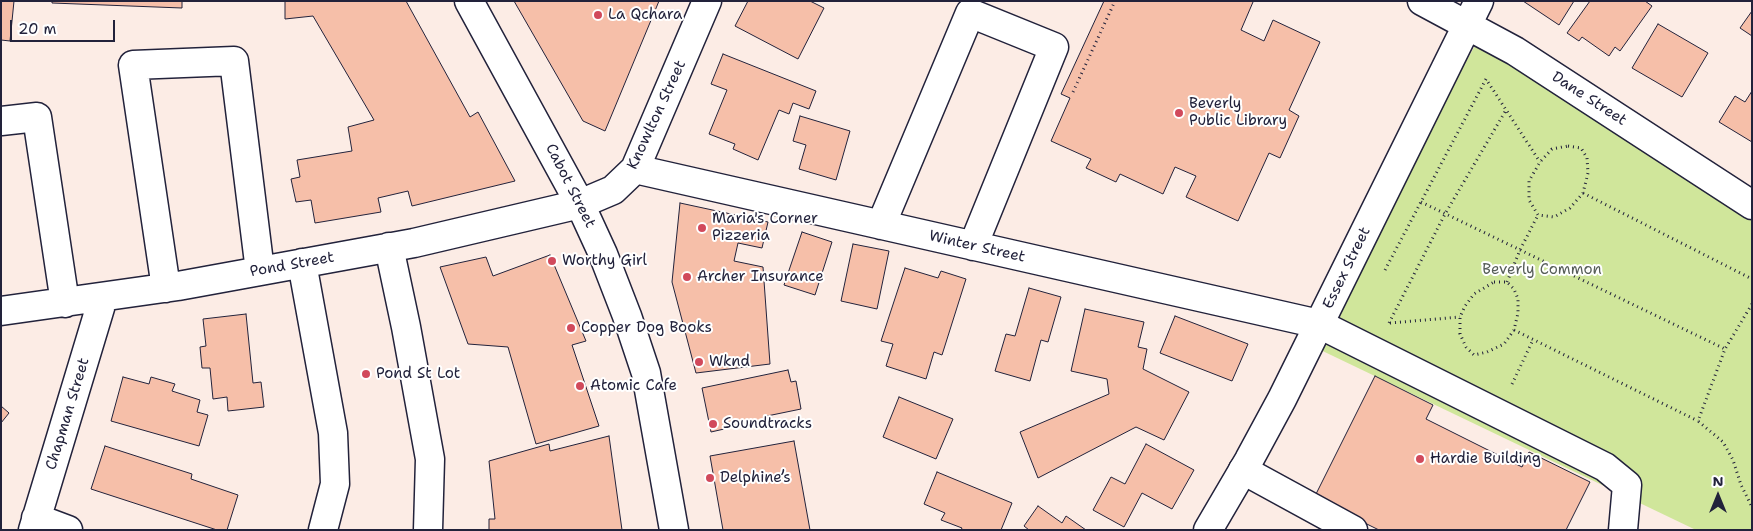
<!DOCTYPE html>
<meta charset="utf-8">
<style>
body{margin:0}
#map{position:relative;width:1753px;height:531px;overflow:hidden;background:#fcece5;font-family:"Shantell Sans",sans-serif}
canvas{display:block}
.frame{position:absolute;inset:0;border:2px solid #22223b;pointer-events:none}
.north{position:absolute;left:1693px;top:471px;width:50px;height:50px;-webkit-text-stroke:4px #fff;paint-order:stroke;rotate:0deg;font-size:14px;font-weight:700;line-height:20px;text-align:center;color:#22223b}
.north::after{content:'';display:block;margin:auto;width:18px;height:22px;background:#22223b;clip-path:polygon(50% 0,100% 100%,50% 72%,0 100%)}
.scale{position:absolute;left:10px;top:20px;width:105px;height:22px;box-sizing:border-box;border:2px solid #22223b;border-top:0;padding-left:6px;font-size:15px;line-height:18px;white-space:nowrap;color:#22223b;-webkit-text-stroke:4px #fff;paint-order:stroke}
</style>
<div id="map">
<canvas width="1753" height="531"></canvas>
<div class="frame"></div>
<div class="north">N</div>
<div class="scale">20 m</div>
</div>
<script>
const context = document.querySelector('canvas').getContext('2d');
context.lineJoin = 'round';
function fillPath(path, color) {
  context.fillStyle = color;
  context.fill(path, 'evenodd');
}
function toPath(rows) {
  const path = new Path2D();
  for (const r of rows) {
    path.moveTo(r[0], r[1]);
    for (let i = 2; i < r.length; i += 2) path.lineTo(r[i], r[i + 1]);
  }
  return path;
}
function trace(path, color, width, dash) {
  context.strokeStyle = color;
  context.lineWidth = width;
  context.lineCap = dash ? 'butt' : 'round';
  context.setLineDash(dash || []);
  context.stroke(path);
}
function drawText(font, color, halo, rows, align = 'center') {
  context.font = font + ' "Shantell Sans",sans-serif';
  context.lineWidth = 4;
  context.setLineDash([]);
  context.textBaseline = 'middle';
  context.strokeStyle = halo;
  context.fillStyle = color;
  for (const [text, x, y, turn = 0] of rows) {
    context.save();
    context.translate(x, y);
    context.rotate((+turn || 0) * Math.PI / 180);
    context.textAlign = isNaN(turn) ? turn : align;
    if (halo) context.strokeText(text, 0, 0);
    context.fillText(text, 0, 0);
    context.restore();
  }
}
const green = toPath([
 [1482,33,1752,203,1752,530,1696,530,1308,344]
]);
const building = toPath([
 [1,1,14,1,10,41,1,40,1,1],
 [52,1,182,1,182,8,52,3,52,1],
 [285,1,406,1,470,117,478,112,515,181,412,206,408,191,378,198,381,212,315,223,311,200,296,202,291,179,300,177,297,160,352,151,348,127,374,120,313,16,285,19,285,1],
 [514,1,659,1,605,131,583,121,514,1],
 [748,1,810,1,824,8,798,59,735,26,748,1],
 [1104,1,1252,1,1253,2,1241,30,1264,41,1273,20,1320,42,1289,110,1299,116,1280,158,1269,153,1238,221,1186,197,1196,176,1175,167,1163,194,1120,174,1116,182,1086,168,1091,159,1051,141,1070,98,1061,94,1104,1],
 [1523,1,1574,1,1559,25,1523,1],
 [1590,1,1645,1,1652,6,1620,51,1615,47,1609,56,1582,37,1579,41,1567,33,1590,1],
 [1752,11,1752,36,1740,28,1752,11],
 [1658,24,1708,53,1682,97,1632,68,1658,24],
 [723,54,816,91,809,109,793,103,789,114,779,110,758,160,733,149,735,144,709,134,727,90,711,84,723,54],
 [1752,91,1752,142,1719,122,1735,96,1745,102,1752,91],
 [800,116,850,131,836,180,799,169,806,145,793,141,800,116],
 [680,203,768,222,762,248,738,243,734,261,763,267,770,364,696,373,672,282,680,203],
 [802,232,832,242,815,295,784,285,802,232],
 [853,244,889,251,877,309,841,301,853,244],
 [550,255,586,341,572,345,599,426,536,444,508,347,468,344,440,267,486,257,493,276,550,255],
 [905,268,938,278,941,271,966,279,942,355,934,352,926,379,886,366,893,344,881,341,905,268],
 [1029,288,1061,297,1048,342,1041,340,1030,381,995,371,1006,334,1015,336,1029,288],
 [1085,309,1144,322,1138,347,1147,349,1143,369,1189,392,1164,440,1136,427,1038,478,1020,432,1109,394,1107,379,1071,371,1085,309],
 [246,314,253,383,261,382,264,407,228,411,227,397,213,399,210,368,202,368,200,347,206,346,203,319,246,314],
 [1175,316,1248,344,1232,381,1160,353,1175,316],
 [788,370,791,382,796,381,801,409,767,416,768,419,711,432,702,388,788,370],
 [1375,376,1433,405,1426,419,1522,467,1529,452,1590,482,1566,530,1379,530,1314,498,1375,376],
 [123,377,149,384,151,377,175,384,172,391,200,400,197,412,208,415,199,446,111,421,123,377],
 [899,397,953,419,936,459,883,437,899,397],
 [1,406,9,413,1,423,1,406],
 [609,436,622,530,489,530,489,519,495,519,489,461,549,444,550,451,609,436],
 [794,441,810,530,723,530,710,456,794,441],
 [1146,444,1194,470,1172,509,1142,493,1124,527,1093,510,1111,477,1125,484,1146,444],
 [105,446,192,474,191,479,238,495,227,530,217,530,91,489,105,446],
 [937,472,1012,503,1001,530,961,530,962,528,941,520,945,513,924,504,937,472],
 [1038,506,1062,523,1066,516,1086,530,1029,530,1024,526,1038,506]
]);
const path = toPath([
 [1073,92,1115,1],
 [1568,146,1581,148,1587,158,1588,173,1583,193,1570,208,1554,217,1538,215,1529,200,1529,181,1540,162,1552,149,1568,146],
 [1583,193,1752,279],
 [1421,202,1725,349],
 [1385,270,1486,79,1540,162],
 [1494,282,1507,282,1514,289,1518,299,1518,313,1514,330,1504,344,1487,352,1474,355,1466,347,1460,334,1460,317,1465,306,1474,294,1494,282],
 [1507,282,1520,250,1538,215],
 [1752,304,1725,349,1698,421,1723,442,1733,460,1741,485,1752,507],
 [1389,323,1445,214,1506,110],
 [1390,323,1460,317],
 [1514,330,1698,421],
 [1512,384,1533,340]
]);
const minor = toPath([
 [1,121,37,117,65,303],
 [635,169,1319,324,1605,467,1627,485,1623,530],
 [881,225,970,13,1054,47,973,246],
 [389,247,406,327,430,459,428,530],
 [302,263,333,433,335,484,323,530],
 [166,288,133,65,234,61,260,271],
 [1,311,178,286,414,243,580,204,613,190,635,169,707,1],
 [1243,470,1353,530],
 [36,518,68,530],
 [33,530,103,298]
]);
const major = toPath([
 [469,1,580,204,603,254,627,316,646,373,674,530],
 [1422,1,1515,51,1752,205],
 [1208,530,1249,460,1282,399,1479,1]
]);
const markers = [
 [598,15,5,"#d1495b"],
 [1179,113,5,"#d1495b"],
 [702,228,5,"#d1495b"],
 [552,261,5,"#d1495b"],
 [687,277,5,"#d1495b"],
 [571,328,5,"#d1495b"],
 [699,362,5,"#d1495b"],
 [366,374,5,"#d1495b"],
 [580,386,5,"#d1495b"],
 [713,424,5,"#d1495b"],
 [1420,459,5,"#d1495b"],
 [710,478,5,"#d1495b"]
];
const poiNames = [
 ["La Qchara",608,15],
 ["Beverly",1189,104],
 ["Public Library",1189,121],
 ["Maria's Corner",712,219],
 ["Pizzeria",712,236],
 ["Worthy Girl",562,261],
 ["Archer Insurance",697,277],
 ["Copper Dog Books",581,328],
 ["Wknd",709,362],
 ["Pond St Lot",376,374],
 ["Atomic Cafe",590,386],
 ["Soundtracks",723,424],
 ["Hardie Building",1430,459],
 ["Delphine’s",720,478]
];
const streetNames = [
 ["Dane Street",1589,99,33],
 ["Knowlton Street",657,115,-65],
 ["Cabot Street",570,186,63],
 ["Winter Street",977,247,13],
 ["Pond Street",292,265,-10],
 ["Essex Street",1347,268,-64],
 ["Chapman Street",68,414,-73]
];
const parkNames = [
 ["Beverly Common",1542,270]
];
fillPath(green, '#d0e69b');
fillPath(building, '#f6bfa9');
trace(building, '#22223b', 1);
trace(minor, '#22223b', 31);
trace(major, '#22223b', 31);
trace(path, '#22223b', 3, [1, 4]);
trace(minor, '#fff', 28);
trace(major, '#fff', 28);
for (const [x, y, r, color] of markers) {
  const dot = new Path2D();
  dot.arc(x, y, r, 0, 2 * Math.PI);
  context.fillStyle = color;
  context.fill(dot);
  trace(dot, '#fff', 2);
}
drawText('15px', '#22223b', '#fff', poiNames, 'left');
drawText('15px', '#22223b', '#fff', streetNames);
drawText('15px', '#565d58', '#fff', parkNames);
</script>
